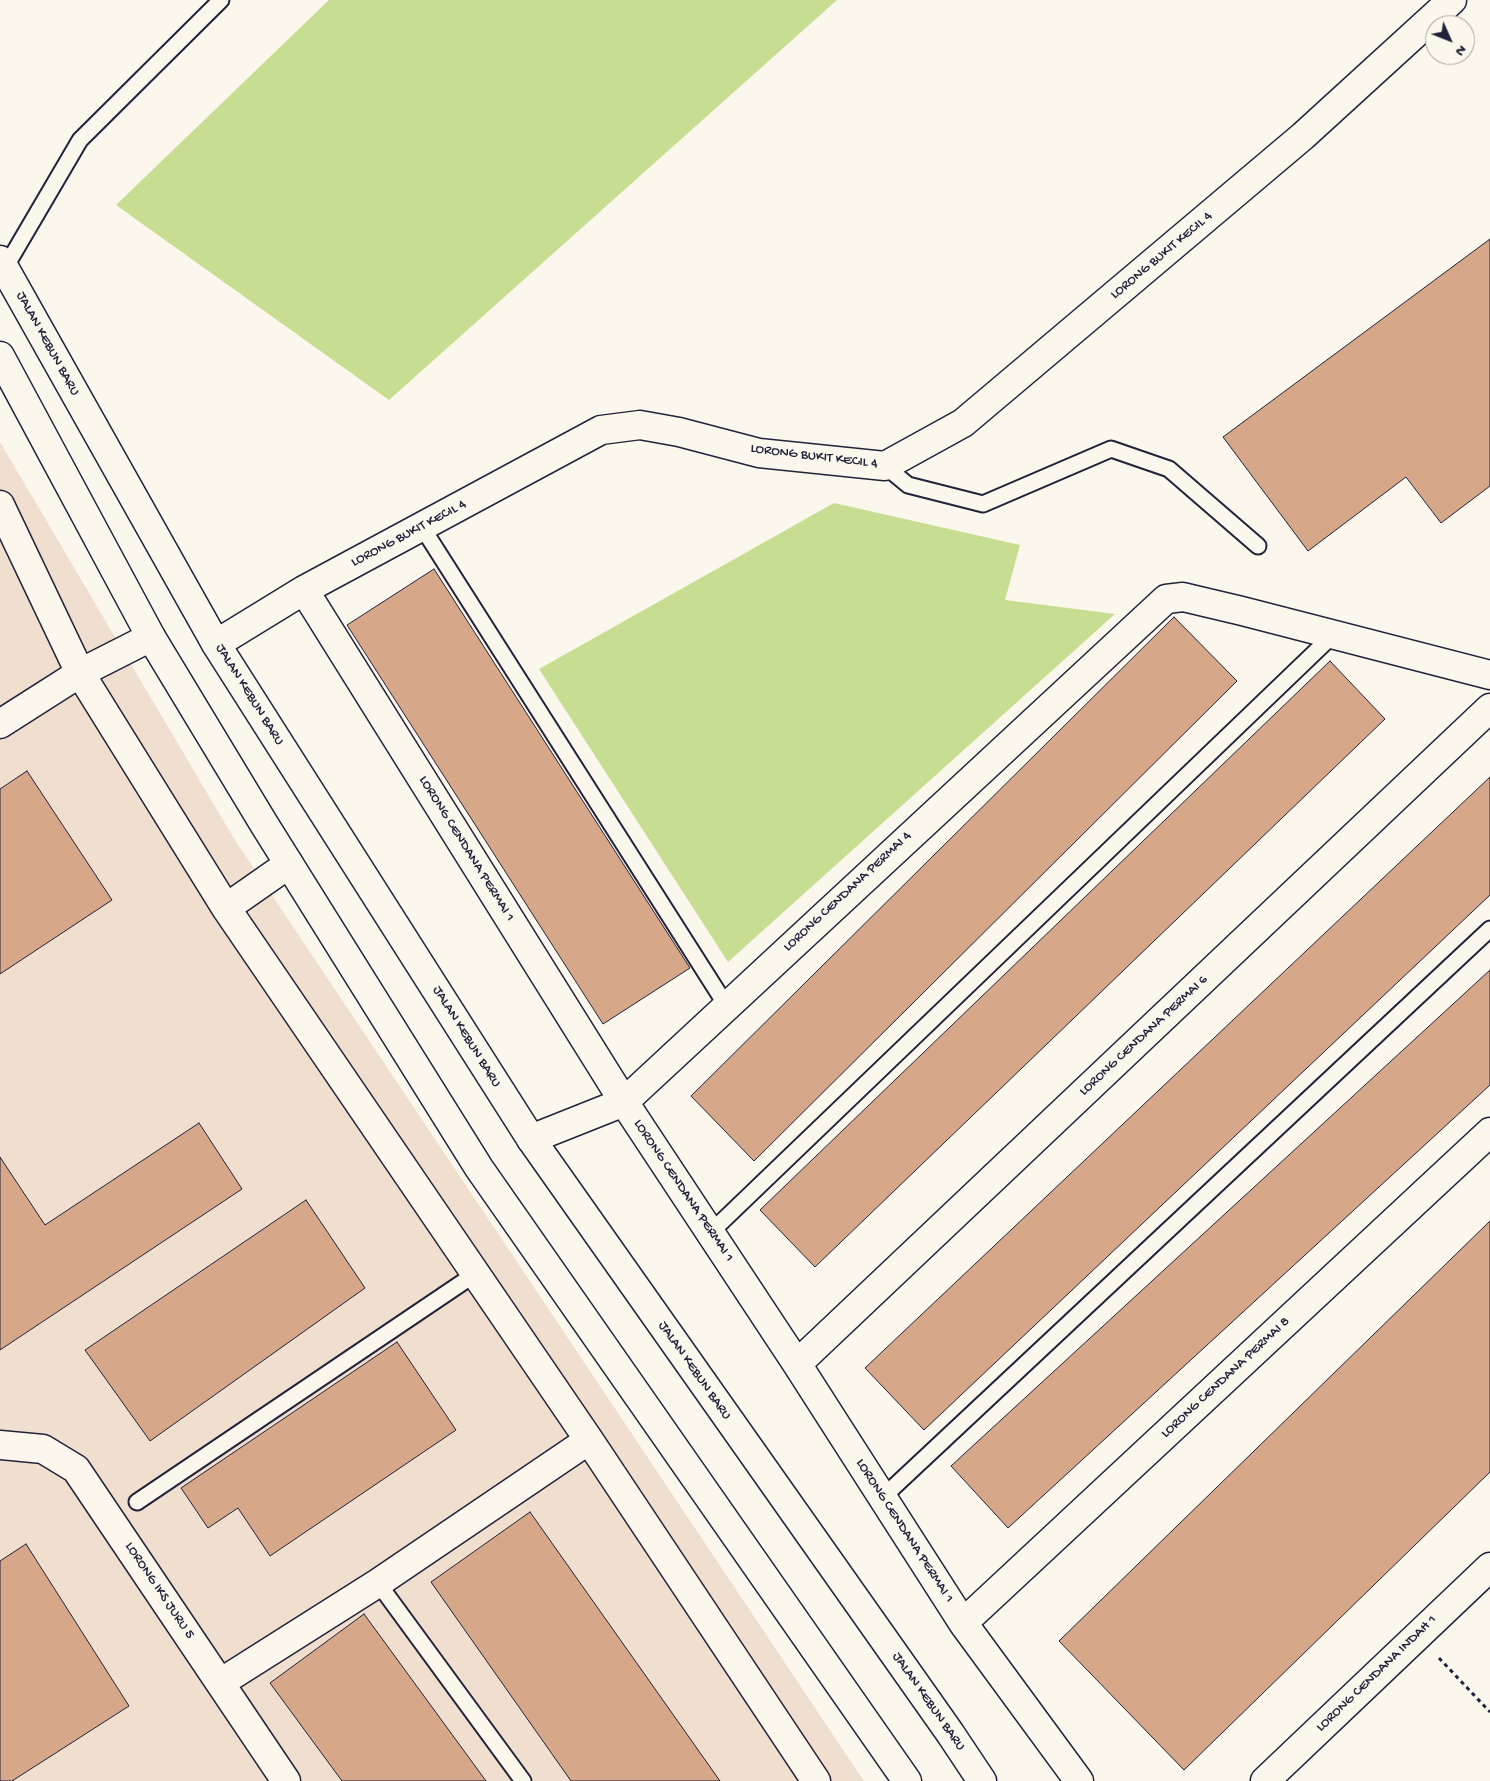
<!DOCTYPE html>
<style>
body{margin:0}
#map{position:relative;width:1490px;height:1781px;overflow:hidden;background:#fbf7ec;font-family:"Gochi Hand",sans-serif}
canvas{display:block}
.north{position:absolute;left:1425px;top:15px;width:50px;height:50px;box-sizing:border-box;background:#fbf7ec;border:1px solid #a4a2a5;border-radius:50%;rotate:134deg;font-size:14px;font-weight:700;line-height:20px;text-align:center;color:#22223b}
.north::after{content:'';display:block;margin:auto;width:18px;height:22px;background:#22223b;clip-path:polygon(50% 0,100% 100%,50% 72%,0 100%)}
</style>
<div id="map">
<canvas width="1490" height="1781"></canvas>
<div class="north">N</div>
</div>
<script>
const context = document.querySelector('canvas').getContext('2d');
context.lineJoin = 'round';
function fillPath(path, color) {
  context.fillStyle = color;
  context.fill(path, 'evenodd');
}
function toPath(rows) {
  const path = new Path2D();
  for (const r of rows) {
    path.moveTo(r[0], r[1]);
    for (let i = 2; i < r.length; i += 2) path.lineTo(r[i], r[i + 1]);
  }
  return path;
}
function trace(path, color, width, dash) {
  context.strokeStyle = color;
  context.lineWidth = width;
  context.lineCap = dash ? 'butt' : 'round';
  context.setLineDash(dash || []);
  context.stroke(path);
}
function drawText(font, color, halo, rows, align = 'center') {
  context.font = font + ' "Gochi Hand",sans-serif';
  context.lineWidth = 4.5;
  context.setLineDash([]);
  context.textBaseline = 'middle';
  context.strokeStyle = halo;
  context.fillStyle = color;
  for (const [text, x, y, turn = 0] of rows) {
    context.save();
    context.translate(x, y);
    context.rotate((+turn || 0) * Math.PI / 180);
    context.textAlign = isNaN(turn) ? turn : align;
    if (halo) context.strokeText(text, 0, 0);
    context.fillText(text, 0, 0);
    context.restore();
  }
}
const built = toPath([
 [0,442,233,837,864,1781,0,1781]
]);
const green = toPath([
 [329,0,837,0,389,400,116,205],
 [834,503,1020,545,1005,600,1115,614,728,962,539,669]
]);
const building = toPath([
 [1490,239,1490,486,1441,523,1406,477,1308,551,1223,437,1490,239],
 [434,569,690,968,603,1024,347,625,434,569],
 [1174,617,1237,681,754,1161,691,1096,1174,617],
 [1330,661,1385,719,815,1267,760,1210,1330,661],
 [27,771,112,900,0,974,0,789,27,771],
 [1490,777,1490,895,924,1430,865,1368,1490,777],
 [1490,970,1490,1085,1008,1528,951,1466,1490,970],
 [199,1123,242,1189,0,1350,0,1157,45,1225,199,1123],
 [306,1200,365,1288,150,1441,85,1350,306,1200],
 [1490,1221,1490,1472,1184,1770,1059,1641,1490,1221],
 [397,1342,456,1430,270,1556,238,1508,208,1528,181,1488,397,1342],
 [530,1512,720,1781,571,1781,431,1582,530,1512],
 [26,1544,129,1706,12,1781,0,1781,0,1561,26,1544],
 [364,1614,486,1781,342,1781,270,1683,364,1614]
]);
const path = toPath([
 [1439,1658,1490,1712]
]);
const lane = toPath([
 [5,268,80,140,221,0],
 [885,466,908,485,983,504,1111,449,1169,469,1258,546],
 [422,527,726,1005],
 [710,1233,1334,634],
 [883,1497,1490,929],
 [137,1502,475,1274],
 [378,1583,523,1781]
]);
const street = toPath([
 [0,505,80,673,226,908,589,1440,816,1781],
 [304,590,624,1102,797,1364,963,1623,1079,1781],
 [216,644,304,590,601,430,640,425,679,432,759,453,885,466,963,423,1303,136,1452,0],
 [0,724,80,673,151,637],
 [226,908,289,864],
 [531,1139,624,1102,1166,599,1183,597,1242,611,1490,675],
 [797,1364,1490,708],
 [0,1445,43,1449,76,1469,286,1781],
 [963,1623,1490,1132],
 [220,1683,378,1583,589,1440],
 [1265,1781,1490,1567]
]);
const secondary = toPath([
 [0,260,216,644,531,1139,950,1733,982,1781],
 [0,356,151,637,264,824,479,1168,907,1781]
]);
const streetNames = [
 ["LORONG BUKIT KECIL 4",1162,256,-40],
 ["JALAN KEBUN BARU",47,344,61],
 ["LORONG BUKIT KECIL 4",814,457,7],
 ["LORONG BUKIT KECIL 4",409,534,-28],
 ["JALAN KEBUN BARU",249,695,58],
 ["LORONG CENDANA PERMAI 1",466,849,58],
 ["LORONG CENDANA PERMAI 4",848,892,-43],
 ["LORONG CENDANA PERMAI 6",1144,1036,-43],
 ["JALAN KEBUN BARU",466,1037,58],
 ["LORONG CENDANA PERMAI 1",683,1191,56],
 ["JALAN KEBUN BARU",694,1371,55],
 ["LORONG CENDANA PERMAI 8",1226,1378,-43],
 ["LORONG CENDANA PERMAI 1",904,1531,57],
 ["LORONG IKS JURU 5",159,1591,56],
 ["LORONG CENDANA INDAH 1",1377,1674,-44],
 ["JALAN KEBUN BARU",928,1702,55]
];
fillPath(built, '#f0dfce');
fillPath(green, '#c7dd92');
fillPath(building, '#d6a788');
trace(building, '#22223b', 1);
trace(lane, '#22223b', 19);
trace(street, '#22223b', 31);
trace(secondary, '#22223b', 31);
trace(path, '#22223b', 3, [4, 4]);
trace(lane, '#fbf7ec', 15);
trace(street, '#fbf7ec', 28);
trace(secondary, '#fbf7ec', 28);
drawText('14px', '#22223b', '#fbf7ec', streetNames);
</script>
